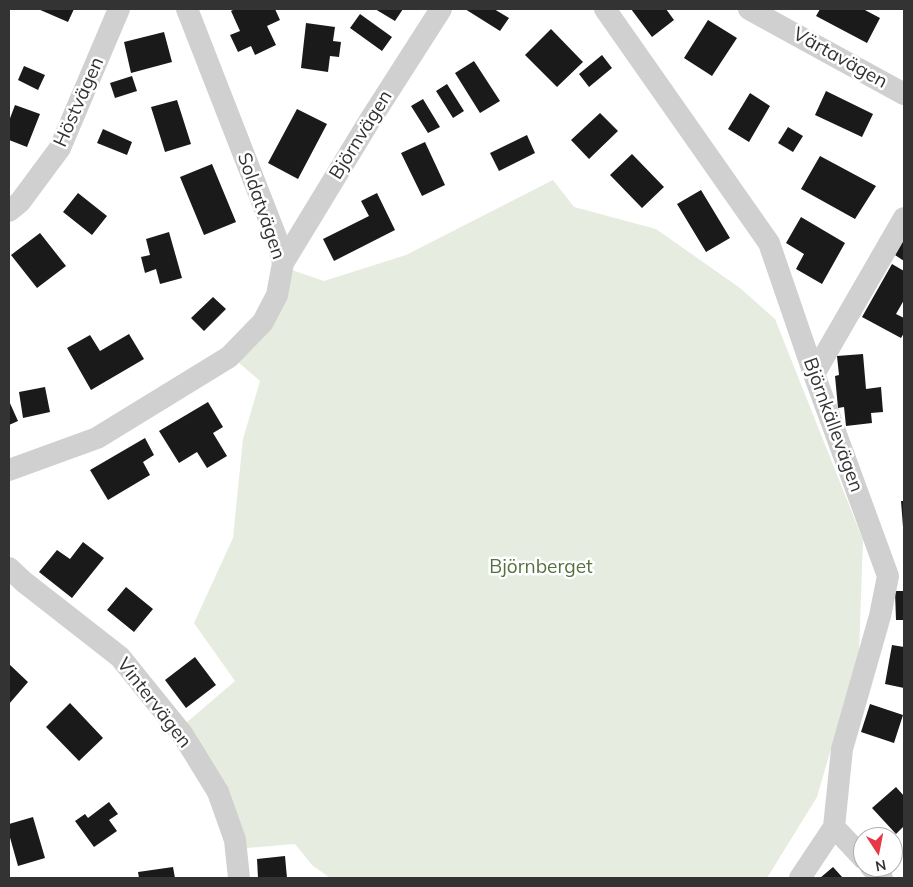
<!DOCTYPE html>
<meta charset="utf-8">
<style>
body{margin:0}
#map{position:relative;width:913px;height:887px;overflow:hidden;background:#fff;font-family:Mulish,sans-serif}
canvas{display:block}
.frame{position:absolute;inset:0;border:10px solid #333;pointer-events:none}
.north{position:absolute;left:853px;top:827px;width:50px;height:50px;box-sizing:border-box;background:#fff;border:1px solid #adadad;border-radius:50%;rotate:169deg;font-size:14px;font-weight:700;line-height:20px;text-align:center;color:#333}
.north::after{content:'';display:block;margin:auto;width:18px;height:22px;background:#e63946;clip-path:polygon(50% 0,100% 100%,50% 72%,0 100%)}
</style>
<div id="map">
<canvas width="913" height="887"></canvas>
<div class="frame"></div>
<div class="north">N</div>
</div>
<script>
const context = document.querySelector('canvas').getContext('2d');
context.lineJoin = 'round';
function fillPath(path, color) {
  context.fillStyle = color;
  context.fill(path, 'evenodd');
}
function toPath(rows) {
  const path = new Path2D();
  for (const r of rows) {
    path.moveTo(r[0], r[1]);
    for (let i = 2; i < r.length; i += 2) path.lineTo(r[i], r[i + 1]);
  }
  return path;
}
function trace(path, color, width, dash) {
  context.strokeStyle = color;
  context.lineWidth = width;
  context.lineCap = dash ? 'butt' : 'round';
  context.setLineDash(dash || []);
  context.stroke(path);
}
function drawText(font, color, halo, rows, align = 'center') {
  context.font = font + ' Mulish,sans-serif';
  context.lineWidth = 5;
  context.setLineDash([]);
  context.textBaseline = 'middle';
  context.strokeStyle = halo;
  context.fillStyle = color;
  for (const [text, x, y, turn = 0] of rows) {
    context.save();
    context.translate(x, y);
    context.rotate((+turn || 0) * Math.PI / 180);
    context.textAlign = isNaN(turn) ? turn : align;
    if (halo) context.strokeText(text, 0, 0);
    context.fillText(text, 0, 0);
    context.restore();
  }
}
const green = toPath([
 [553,180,574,207,656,229,740,288,775,319,863,540,859,653,817,797,767,878,330,878,312,865,295,844,247,848,186,723,235,681,194,623,233,538,243,439,260,381,238,362,289,269,324,281,406,255]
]);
const building = toPath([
 [38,9,74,9,68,22],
 [235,9,275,9,280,20,267,26,276,45,255,55,251,46,238,52,230,35,240,31,231,11],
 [375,9,403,9,395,21],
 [465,9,494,9,509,18,500,31],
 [631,9,666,9,674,20,652,37],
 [820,9,863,9,880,18,867,43,816,16],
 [360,14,392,37,382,51,350,28],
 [708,20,737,38,712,76,684,58],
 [306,23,335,27,333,41,341,42,339,57,330,56,328,72,301,68],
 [551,29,583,62,557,87,525,55],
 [164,32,172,62,131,73,124,42],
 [602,55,612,68,589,87,579,74],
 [474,61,500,101,480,113,455,73],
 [24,66,45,75,38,90,18,80],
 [132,76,137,91,115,98,110,83],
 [447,84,464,111,453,118,436,91],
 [826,91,873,114,862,137,815,115],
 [750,93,770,106,749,142,728,129],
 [423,99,440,127,428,133,411,106],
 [177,100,191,144,165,152,151,107],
 [15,105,40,114,27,147,9,140,9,121],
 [297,109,327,124,298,179,268,163],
 [600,113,618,131,589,159,571,140],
 [788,127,803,136,793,152,778,143],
 [103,129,132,142,127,155,97,143],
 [527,135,535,153,499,171,490,153],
 [425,142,445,185,422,196,401,153],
 [632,154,664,187,642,208,610,175],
 [820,156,876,186,855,219,801,189],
 [212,164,236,222,204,235,180,177],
 [701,190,730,238,706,252,677,204],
 [78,193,107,216,92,235,63,212],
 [377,193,395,230,334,261,323,239,369,216,361,201],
 [801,217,845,243,822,284,796,269,804,254,786,243],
 [169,232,182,278,160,284,156,269,145,273,141,257,150,255,146,239],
 [40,233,66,266,37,288,11,255],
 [904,239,904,261,895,255],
 [892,264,904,271,904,300,896,314,904,318,904,333,901,338,862,317],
 [213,297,226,309,204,331,191,318],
 [129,334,144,359,91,390,67,348,90,335,100,351],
 [863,354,866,389,881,387,883,412,871,413,872,423,846,426,844,407,838,408,835,376,839,375,837,356],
 [45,387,50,412,23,418,19,392],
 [9,401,18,421,9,425],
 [208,402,223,427,213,433,227,456,207,468,197,452,179,463,159,431],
 [145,438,154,455,143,462,150,475,108,500,90,470],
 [901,501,904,501,904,527,903,527],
 [83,542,104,558,72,598,39,572,57,550,70,559],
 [126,587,153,609,134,632,107,610],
 [895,591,904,591,904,620,896,620],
 [892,645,904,647,904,688,885,684],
 [195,657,216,685,186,708,165,680],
 [9,664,28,682,9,704],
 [70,703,103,738,79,761,46,727],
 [870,704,903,715,894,743,861,732],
 [896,787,904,796,904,826,896,834,872,808],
 [109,802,118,814,109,820,117,831,94,847,75,821,85,814,88,818],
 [33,817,45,858,18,866,9,834,9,824],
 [285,856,287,878,258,878,257,859],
 [173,867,175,878,139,878,138,872],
 [833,867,843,878,820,878]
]);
const minor = toPath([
 [605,9,769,243,814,374,888,576,880,616,842,749,834,827,800,878],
 [749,9,904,94],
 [9,211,20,202,60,148,119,9],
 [283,263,370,120,441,9],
 [814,374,904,218],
 [9,470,97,438,229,357,263,322,277,295,283,263,276,237,187,9],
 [9,568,24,582,120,657,183,735,218,792,235,840,239,878],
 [834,827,863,858],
 [871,867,882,878]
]);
const streetNames = [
 ["Värtavägen",840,58,29],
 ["Höstvägen",79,102,-66],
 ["Björnvägen",361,135,-58],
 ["Soldatvägen",261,206,71],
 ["Björnkällevägen",833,425,70],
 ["Vintervägen",154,703,52]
];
const parkNames = [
 ["Björnberget",541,567]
];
fillPath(green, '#e6ecdf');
fillPath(building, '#1a1a1a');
trace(minor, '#d0d0d0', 22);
drawText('19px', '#333', '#fff', streetNames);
drawText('19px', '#56703f', '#fff', parkNames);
</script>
